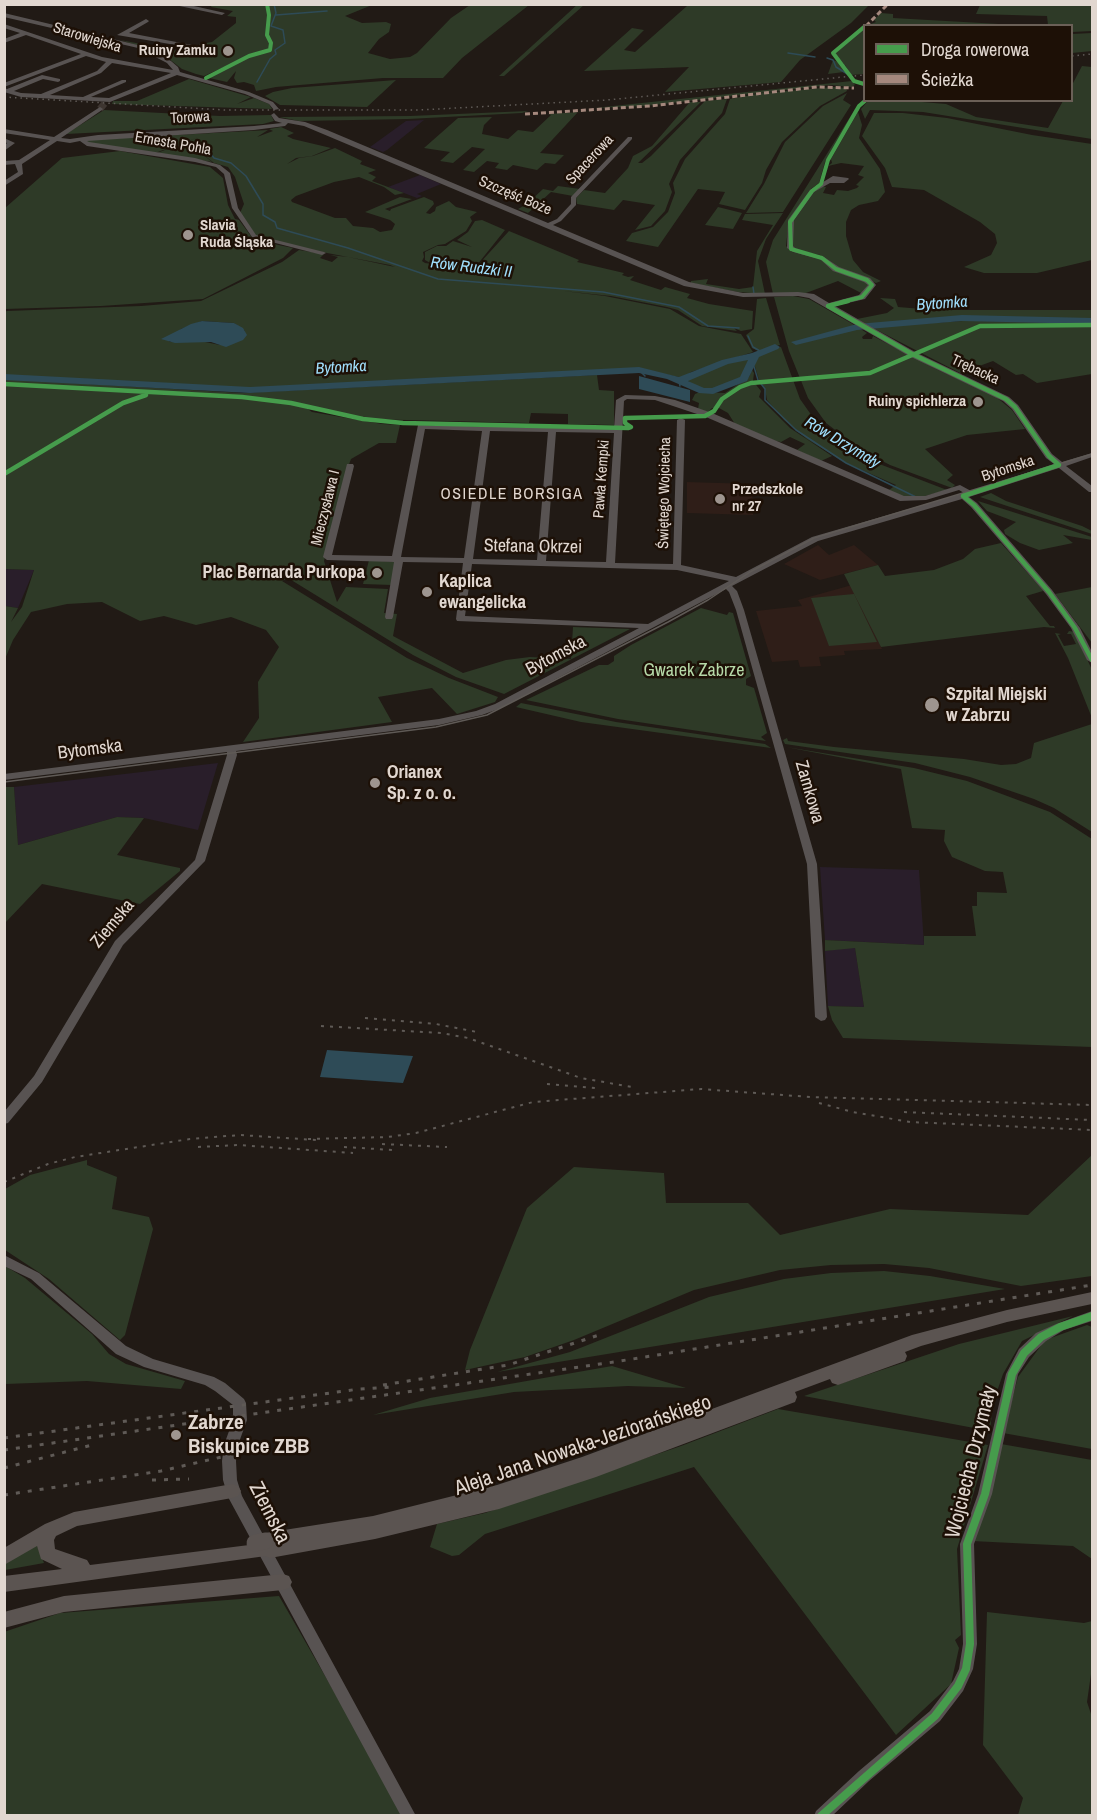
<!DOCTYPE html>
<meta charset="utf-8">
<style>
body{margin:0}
#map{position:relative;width:1097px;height:1820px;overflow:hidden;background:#211a15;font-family:"Archivo Narrow",sans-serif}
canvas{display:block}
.frame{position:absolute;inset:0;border:6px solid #e1d7d0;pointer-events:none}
.legend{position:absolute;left:863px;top:24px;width:210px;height:78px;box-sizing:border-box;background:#1d1006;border:2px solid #6b6057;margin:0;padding:8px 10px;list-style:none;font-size:18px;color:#e1d7d0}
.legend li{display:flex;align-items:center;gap:12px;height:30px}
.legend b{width:30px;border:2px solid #6b6057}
</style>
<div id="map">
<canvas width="1097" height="1820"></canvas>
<div class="frame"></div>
<ul class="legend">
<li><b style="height:8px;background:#469c4c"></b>Droga rowerowa</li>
<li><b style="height:8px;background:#a5887d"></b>Ścieżka</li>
</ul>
</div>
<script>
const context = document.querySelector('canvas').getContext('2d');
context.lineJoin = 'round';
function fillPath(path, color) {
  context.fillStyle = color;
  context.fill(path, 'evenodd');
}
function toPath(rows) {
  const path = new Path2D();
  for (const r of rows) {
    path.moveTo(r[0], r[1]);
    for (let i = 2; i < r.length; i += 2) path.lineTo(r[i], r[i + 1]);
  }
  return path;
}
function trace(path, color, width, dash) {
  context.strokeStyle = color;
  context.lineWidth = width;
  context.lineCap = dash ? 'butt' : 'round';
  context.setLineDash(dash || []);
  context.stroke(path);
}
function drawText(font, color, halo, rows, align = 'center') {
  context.font = font + ' "Archivo Narrow",sans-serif';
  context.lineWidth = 5;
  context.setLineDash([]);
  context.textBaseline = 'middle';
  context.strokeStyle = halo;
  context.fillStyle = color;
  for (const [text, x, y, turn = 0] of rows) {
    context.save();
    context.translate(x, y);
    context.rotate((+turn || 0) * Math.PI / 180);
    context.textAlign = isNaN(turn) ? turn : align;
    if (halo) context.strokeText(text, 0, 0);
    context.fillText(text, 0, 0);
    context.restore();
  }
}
const commercial = toPath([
 [424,120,387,150,383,152,370,147,406,121],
 [420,175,441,184,417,194,422,196,417,198,388,187],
 [4,569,34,570,18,608,5,606],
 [218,763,198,830,144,818,117,817,18,845,14,787],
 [820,867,919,870,924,945,825,940],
 [846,948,855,948,864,1007,828,1006,825,951]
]);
const education = toPath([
 [687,482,752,484,753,515,687,513],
 [818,545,829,555,854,545,878,565,820,580,784,564],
 [852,585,882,649,844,651,845,655,819,657,821,666,800,667,798,660,772,662,756,611,802,606,798,600]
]);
const green = toPath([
 [578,4,584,5,504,76,499,76],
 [212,5,372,5,345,16,362,23,386,22,391,24,389,32,379,39,368,53,390,59,410,57,417,53,451,18,470,5,529,5,462,58,443,78,383,78,276,87,256,91,254,85,244,82,237,83,234,78,236,71,227,82,209,78,227,67,224,67,204,76,196,74,182,69,169,59,152,50,120,40,189,53,200,44,212,42,236,23,236,17,227,16,233,11,211,7],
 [685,5,869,5,851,23,800,60,781,82,665,92,689,67,584,71,632,28,644,30,624,50,635,52,687,6],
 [980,5,1092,5,1092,31,1072,32,1072,26,1048,25,1047,16,976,14],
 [881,13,893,14,893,18,1017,25,868,25,876,22,874,20],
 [864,28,864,74,851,75,845,65,844,72,828,74,833,60,844,64,835,55,836,52],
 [1092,33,1092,51,1072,53,1072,34],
 [1082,66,1092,67,1092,139,923,112,870,110,865,119,861,109,868,101,910,101,946,104,976,117,1048,128,1063,101,1072,100,1072,85],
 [189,79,251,97,237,104,254,98,269,104,272,109,112,104,113,101,137,101],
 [396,80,367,107,280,105,265,96,273,92,292,88],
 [852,81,855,85,851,87,830,85,645,106,594,108],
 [834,87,846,88,847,91,820,106,782,142,766,170,762,183,745,210,719,204,725,192,698,189,658,247,626,241,632,233,653,227,668,212,675,193,673,183,685,159,725,114,730,99,762,93],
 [847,93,843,100,851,105,783,212,746,213,764,184,785,142,823,106],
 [727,99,722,113,680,160,669,184,672,192,665,211,651,226,635,230,655,205,623,200,614,210,577,204,576,198,584,190,605,193,628,168,633,156,652,146,690,102,701,102,638,163,642,163,651,156,705,101],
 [646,108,578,112,540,153,564,155,555,164,545,163,537,170,513,165,507,170,495,168,499,163,487,161,474,172,463,170,485,149,472,147,453,163,440,161,450,152,424,148,458,118,492,117,484,125,482,134,508,139,518,130,533,132,551,115,548,114],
 [855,109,856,110,825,162,819,183,811,189,789,220,786,246,792,252,816,256,868,283,869,287,863,294,838,281,806,293,773,294,766,262,773,240],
 [104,110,220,116,271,115,274,121,263,124,66,134],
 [528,111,522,113,408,119,299,121,279,117,410,116],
 [858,112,862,125,859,138,880,169,885,192,878,201,859,205,851,210,846,222,846,236,853,260,863,272,881,281,876,283,838,268,820,255,793,249,793,219,813,192,819,186,826,187,823,193,834,195,837,190,848,191,857,188,859,186,856,185,864,177,858,175,864,166,841,163,828,166,832,163,831,159],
 [874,113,903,113,947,118,1032,135,1092,144,1092,260,1037,273,984,273,964,267,991,255,997,243,995,234,980,222,924,190,892,187,885,168,862,136],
 [281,127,294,133,287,136,293,139,331,148,312,156,296,158,287,164,299,158,313,156,335,148,362,161,360,164,376,170,368,173,376,177,372,181,404,193,395,195,384,187,359,177,334,182,296,196,291,200,292,202,335,218,346,218,353,226,373,228,380,232,392,230,395,224,390,220,365,212,400,197,412,199,385,209,390,211,391,209,424,197,433,201,434,204,426,213,430,214,435,211,436,207,449,201,456,207,477,212,470,217,472,221,466,231,445,244,438,245,423,252,424,257,422,261,425,263,432,264,425,260,425,252,437,246,446,246,453,241,472,247,457,240,468,232,475,221,482,220,505,230,469,275,509,231,579,260,577,262,624,273,622,275,628,277,634,276,630,280,661,290,665,287,690,294,687,298,709,304,753,311,752,329,741,331,734,328,737,331,702,326,678,310,667,307,611,296,563,291,605,296,670,309,699,326,741,334,753,352,691,372,684,378,638,369,242,390,5,376,4,312,7,311,141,306,201,301,282,262,299,250,324,254,320,258,332,262,338,257,330,255,348,257,395,267,420,277,390,265,306,249,256,237,240,213,244,204,235,177,228,167,214,163,189,143,212,162,157,153,199,137,155,153,87,143,86,140,268,130,257,137,273,131,269,129],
 [202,321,234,323,245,331,220,345,205,342,169,342,181,329],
 [120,151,210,167,223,178,228,205,235,219,239,220,254,240,293,248,283,258,203,299,101,306,5,309,5,208,62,158],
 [558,186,580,189,573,196,551,192,528,213,518,209,527,204,543,189,553,191],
 [718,207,742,213,733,229,705,225],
 [783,213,766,239,758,261,765,294,738,292,691,283,691,281,708,279,706,284,739,289,753,287,757,251,773,225,742,220,745,214],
 [793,296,809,299,851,323,867,333,862,337,863,339,872,339,873,336,938,370,995,396,1012,410,1025,429,967,435,925,449,953,475,947,480,955,485,952,488,890,465,863,451,826,423,808,398,789,351,774,297],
 [766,298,780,345,758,351,752,348,746,335,754,329,757,299],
 [880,298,895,299,898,307,934,310,1092,310,1092,319,960,317,866,325,857,319,887,313,894,308],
 [978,320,1092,322,1092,374,1037,383,1023,374,1016,375,993,361,960,373,871,327],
 [781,347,800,399,819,426,841,443,869,460,947,490,925,496,904,497,889,490,896,485,846,463,807,439,784,420,767,400,765,389,759,380,753,360,759,353],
 [748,356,750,358,743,377,718,389,704,391,685,379],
 [752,370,754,373,753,381,761,391,759,397,790,428,832,456,821,461,797,450,805,444,790,437,781,442,776,441,735,424,728,413,719,408,712,408,708,412,698,409,699,403,692,400,695,394,700,392,725,393,749,377],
 [597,375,599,390,614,391,614,425,568,424,568,414,531,413,529,423,365,419,305,407,312,412,382,424,400,425,396,443,379,443,351,459,348,467,324,561,337,602,346,587,388,589,384,613,397,614,393,636,463,673,506,660,530,657,571,659,573,627,630,629,504,694,456,677,413,655,288,578,282,581,407,658,449,678,498,697,495,702,457,714,432,688,378,697,392,722,243,742,259,718,258,682,279,647,266,630,231,617,196,625,164,616,140,621,102,602,67,604,31,612,13,640,5,659,5,606,18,608,11,622,22,607,34,570,5,569,4,379,242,393],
 [991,493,1006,501,1082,526,1092,531,1092,534,980,497],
 [978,501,1092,537,1092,540,1063,535,1073,543,1039,550,1020,543,1005,534,1004,530,1016,522,987,511],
 [1001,543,1042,589,1043,591,1026,596,1050,626,1054,626,1055,628,1044,627,881,647,844,574,878,565,885,576,934,570,963,559,975,549],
 [369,560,395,562,392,585,363,584],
 [1092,587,1092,643,1055,594],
 [854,594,877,642,829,646,811,598],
 [701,608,727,615,729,612,733,613,751,676,746,679,746,685,754,688,767,733,761,737,766,741,618,719,526,700,599,665,608,665,614,661,614,656,631,645],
 [1069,631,1075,632,1092,670,1092,718,1068,658,1055,633,1061,634,1058,635,1064,646,1076,644,1071,634,1067,634],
 [521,703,616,722,765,744,771,748,581,722,516,707],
 [1092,724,1092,832,1054,808,1034,799,970,777,915,763,785,744,783,740,787,738,788,741,834,747,964,759,1001,765,1016,764,1031,758,1034,743],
 [786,747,914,768,967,781,1050,812,1092,839,1092,1047,843,1038,832,1020,828,1006,864,1007,855,948,825,951,825,940,924,945,924,936,976,936,972,906,977,906,977,892,1007,893,1003,872,985,871,952,857,944,841,945,830,912,828,901,769],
 [5,787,14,787,18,845,117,817,144,818,117,855,180,868,180,871,140,904,42,884,5,923],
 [1092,1155,1092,1276,1021,1286,929,1268,884,1264,831,1265,780,1270,694,1290,574,1340,525,1357,465,1370,470,1350,527,1208,574,1167,664,1173,666,1203,748,1203,780,1235,890,1209,1028,1215],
 [87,1160,87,1165,117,1177,112,1209,149,1217,153,1229,125,1335,120,1340,49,1279,5,1250,5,1189,30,1175],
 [5,1266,25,1278,92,1334,109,1354,126,1364,185,1381,181,1389,87,1381,5,1384],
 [884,1271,930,1276,1005,1289,497,1372,570,1352,709,1297,784,1279,831,1273],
 [1073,1316,1022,1341,1003,1374,993,1403,990,1431,804,1396,959,1344],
 [1087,1325,1092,1327,1092,1449,1003,1433,1018,1377,1045,1340],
 [612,1366,686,1388,628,1386,514,1392,373,1415,430,1398],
 [778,1409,988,1445,957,1549,961,1635,955,1640,959,1648,951,1684,896,1735,694,1467,485,1534,459,1555,452,1556,430,1547,437,1524,485,1513,681,1446],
 [1001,1444,1092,1460,1092,1559,1073,1546,972,1541],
 [35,1541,44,1563,5,1570,5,1562],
 [279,1596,405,1815,5,1815,4,1632,60,1613],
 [987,1612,1084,1623,1092,1621,1092,1667,1087,1702,1092,1717,1092,1815,1018,1815,1023,1798,983,1745]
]);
const water = toPath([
 [202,321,234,323,243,328,247,335,243,340,226,347,211,342,175,343,161,339,191,324],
 [639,376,690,390,690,402,639,389],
 [327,1050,413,1056,403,1083,320,1077]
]);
const stream = toPath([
 [276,15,327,11],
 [788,53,815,57],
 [827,58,833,60,836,67,849,75],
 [257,82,270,59,276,54,275,50,285,43,283,30,271,26,276,13,274,4],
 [855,82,864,84],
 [207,149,214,158,231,163,246,176,263,204,263,215,275,222,277,228,348,248,438,279,603,292,679,307,708,326,739,328],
 [753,287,754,294],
 [748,336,753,347,760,351],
 [752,360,758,380,765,389,765,400,796,430,846,463,916,497],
 [639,370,645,376],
 [679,381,680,386]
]);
const river = toPath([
 [962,315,1092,318,1092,324,962,321,857,330,796,345,791,342,857,324,962,315],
 [775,344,780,347,778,349,759,357,747,381,713,394,699,393,667,379,639,373,250,393,4,380,4,374,250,387,639,367,679,377,722,360,752,353,775,344],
 [748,360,740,377,712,388,704,388,688,381,728,364,748,360]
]);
const minorTunnel = toPath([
 [100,109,105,103]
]);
const minor = toPath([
 [170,4,185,4,225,13,222,15,170,4],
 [4,13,142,46,171,61,178,67,180,72,249,92,273,102,279,109,274,110,269,104,245,94,177,75,110,102,21,97,4,92,4,88,7,89,42,75,60,79,60,81,58,82,43,79,14,91,21,93,41,94,97,71,106,62,86,56,4,87,4,83,81,54,26,35,4,43,4,39,20,33,4,28,4,24,102,57,173,70,167,63,138,48,4,17,4,13],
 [112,63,171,73,109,98,91,97,126,82,126,80,122,80,83,97,50,95,101,73,112,63],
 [146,19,149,21,148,22,129,33,208,48,205,50,117,35,146,19],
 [100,107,103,109,102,110,61,138,70,139,98,135,254,126,282,123,275,121,271,115,274,113,279,118,305,122,327,130,548,223,557,219,571,204,571,197,628,137,632,137,632,139,576,198,576,205,561,221,553,225,689,282,743,293,798,292,814,294,829,303,859,295,868,285,864,282,833,271,820,259,793,252,787,248,788,220,810,190,833,176,848,178,849,179,844,183,830,183,814,192,794,220,793,246,797,250,824,257,839,267,870,278,876,285,865,299,835,306,915,352,1009,397,1018,405,1052,454,1062,462,1092,453,1092,457,1066,466,1092,486,1092,492,1089,492,1059,468,969,497,977,503,1052,590,1080,628,1092,652,1092,663,1087,660,1071,628,1046,594,971,507,962,499,818,541,732,586,737,591,744,610,817,864,827,1017,825,1020,821,1021,815,1017,807,864,736,610,729,592,726,589,501,708,482,715,439,725,236,751,237,755,205,861,123,945,42,1082,8,1123,4,1124,4,1112,34,1076,115,941,195,860,227,755,227,752,4,780,4,774,439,719,476,711,495,704,639,628,457,621,456,619,463,563,403,562,393,617,392,619,386,619,385,617,394,562,327,560,323,557,347,464,353,464,354,466,332,555,392,556,418,425,614,429,616,400,625,395,655,396,675,400,712,413,904,496,925,496,960,485,971,491,1054,464,1046,458,1012,409,1003,401,909,356,809,298,798,296,743,297,684,286,304,126,288,123,285,126,254,130,87,141,89,142,195,158,220,165,230,173,238,208,256,235,324,252,326,253,322,255,252,237,232,208,224,174,216,167,195,162,87,146,80,141,70,143,57,141,22,164,23,174,4,186,4,181,18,172,15,164,4,165,4,161,19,160,50,140,4,133,4,129,54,137,100,107],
 [627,399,655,400,706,417,900,501,926,500,959,490,964,493,812,537,736,577,681,565,685,420,681,418,677,420,673,564,615,563,624,401,627,399],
 [425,429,482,431,464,558,401,557,425,429],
 [490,431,548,432,537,560,473,559,490,431],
 [556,432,614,433,606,562,546,561,556,432],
 [472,564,677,570,729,581,648,624,465,616,472,564],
 [4,138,15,143,4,151,4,146,7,143,4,142,4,138],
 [4,1255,39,1273,126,1346,153,1359,214,1377,225,1383,244,1399,246,1403,247,1420,238,1445,236,1461,237,1480,242,1496,416,1816,401,1816,228,1497,223,1480,222,1461,224,1445,233,1420,233,1405,215,1391,205,1385,144,1367,116,1354,31,1279,4,1266,4,1255],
 [1092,1311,1092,1321,1064,1330,1046,1341,1029,1357,1018,1374,992,1494,974,1544,977,1644,973,1669,963,1691,940,1721,869,1781,832,1816,814,1816,816,1811,859,1771,930,1711,953,1681,959,1669,963,1644,960,1544,978,1494,1006,1374,1019,1349,1036,1333,1056,1324,1092,1311]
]);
const major = toPath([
 [1092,1292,1092,1304,1007,1322,921,1346,905,1352,907,1356,905,1361,838,1385,832,1383,830,1379,795,1392,797,1397,795,1402,596,1477,499,1509,375,1539,270,1558,266,1556,4,1592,4,1576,62,1569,41,1559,37,1546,4,1565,4,1548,45,1524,74,1512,232,1484,238,1486,241,1491,238,1496,232,1498,77,1526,56,1536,54,1540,55,1549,87,1560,90,1565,257,1544,256,1541,259,1536,265,1533,373,1516,497,1485,582,1457,912,1335,1007,1310,1092,1292],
 [283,1574,289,1576,292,1582,289,1588,283,1590,64,1612,4,1628,4,1612,64,1596,283,1574]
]);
const tram = toPath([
 [4,782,436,727,487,715,668,622,708,600,750,572,814,538,1092,454]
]);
const railFar2 = toPath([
 [1072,56,1092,54],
 [4,97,225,110,419,110,607,100,864,75]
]);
const railFar1 = toPath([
 [365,1018,436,1024,477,1032],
 [321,1026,441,1033,468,1038,581,1078,632,1087],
 [547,1084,595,1088],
 [819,1103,853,1112,910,1122,1092,1130],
 [904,1112,1092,1120],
 [308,1139,388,1137,416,1133,533,1102,701,1089,810,1097,1092,1105],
 [382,1144,447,1147],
 [198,1147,238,1145,353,1153],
 [344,1147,392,1150],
 [4,1182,48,1164,75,1157,190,1139,240,1135,316,1140]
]);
const rail = toPath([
 [383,1385,508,1365,599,1335],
 [4,1438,359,1389,391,1387],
 [4,1450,614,1362,1092,1285],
 [4,1468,92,1445],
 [152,1480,189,1479],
 [4,1495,161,1471,243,1452]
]);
const majorBridge = toPath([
 [255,1543,265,1541]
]);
const quiet = toPath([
 [866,26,888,4],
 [525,114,650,106,817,87,854,88],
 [4,280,4,283]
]);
const cyclewayFar2 = toPath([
 [864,27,833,53,854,81,864,84],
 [206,78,249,56,270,50,271,43,267,35,269,15,267,4],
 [842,302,862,297,872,285,867,280,836,269,822,258,791,249,790,222,812,191,821,184,828,160,859,106,866,100]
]);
const cyclewayFar1 = toPath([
 [828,306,848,301],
 [828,306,912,354,1006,399,1015,407,1049,456,1059,465],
 [4,384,242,397,291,403,363,419,403,423,628,428,631,427,625,423,625,418,705,416,714,411,722,399,740,387,751,383,870,373,980,326,1092,325],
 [4,474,123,403,146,395],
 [963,496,974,505,1049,592,1075,628,1092,660],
 [963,496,1059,465]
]);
const cycleway = toPath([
 [821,1816,935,1716,958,1686,966,1669,970,1644,967,1544,985,1494,1012,1374,1024,1353,1041,1337,1060,1327,1092,1316]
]);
const markers = [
 [228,51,6,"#9e958f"],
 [188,235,6,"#9e958f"],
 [978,402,6,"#9e958f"],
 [720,499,6,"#9e958f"],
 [377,573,6,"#9e958f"],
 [427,592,6,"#9e958f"],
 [932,705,8,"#9e958f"],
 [375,783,6,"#9e958f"],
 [176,1435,6,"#9e958f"]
];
const farStreetnames = [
 ["Starowiejska",87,38,17],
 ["Torowa",190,118,-3],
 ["Ernesta Pohla",173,144,10],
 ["Spacerowa",590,160,-47],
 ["Szczęść Boże",515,196,23],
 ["Trębacka",975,370,25],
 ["Bytomska",1008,469,-18],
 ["Pawła Kempki",602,479,-86],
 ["Świętego Wojciecha",665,493,-89],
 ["Mieczysława I",326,508,-76]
];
const farPoinames = [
 ["Ruiny Zamku",216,51],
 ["Slavia",200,226,"left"],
 ["Ruda Śląska",200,243,"left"],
 ["Ruiny spichlerza",966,402],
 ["Przedszkole",732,490,"left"],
 ["nr 27",732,507,"left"]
];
const farWaternames = [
 ["Rów Rudzki II",471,268,7],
 ["Bytomka",942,304,-4],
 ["Bytomka",341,368,-3],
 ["Rów Drzymały",842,443,31]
];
const farNeighbourhoodnames = [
 ["OSIEDLE BORSIGA",512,495]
];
const streetNames = [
 ["Stefana Okrzei",533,547,1],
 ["Bytomska",556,656,-28],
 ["Bytomska",90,750,-7],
 ["Zamkowa",809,792,74],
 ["Ziemska",113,924,-50]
];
const poiNames = [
 ["Plac Bernarda Purkopa",365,573,"right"],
 ["Kaplica",439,582],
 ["ewangelicka",439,603],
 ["Szpital Miejski",946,695],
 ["w Zabrzu",946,716],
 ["Orianex",387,773],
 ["Sp. z o. o.",387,794]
];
const parkNames = [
 ["Gwarek Zabrze",694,671]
];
const nearPoinames = [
 ["Zabrze",188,1423],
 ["Biskupice ZBB",188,1447]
];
const nearStreetnames = [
 ["Aleja Jana Nowaka-Jeziorańskiego",583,1446,-19],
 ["Wojciecha Drzymały",972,1462,-76],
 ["Ziemska",269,1513,63]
];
fillPath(commercial, '#291e2a');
fillPath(education, '#2f1e18');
fillPath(green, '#2e3a27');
fillPath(water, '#2e4b57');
trace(stream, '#2e4b57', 1.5);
fillPath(river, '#2e4b57');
trace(minorTunnel, '#3e3631', 7, [7, 3]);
fillPath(minor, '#585352');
fillPath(major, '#5b5451');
trace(tram, '#5f5a56', 1.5);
trace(railFar2, '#5f5a56', 1.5, [1.5, 4]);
trace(railFar1, '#5f5a56', 2, [3, 6]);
trace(rail, '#5f5a56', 3, [4, 8]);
trace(majorBridge, '#5b5451', 17);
trace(quiet, '#a5887d', 3, [5, 3]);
trace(cyclewayFar2, '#469c4c', 4);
trace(cyclewayFar1, '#469c4c', 4.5);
trace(cycleway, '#469c4c', 8);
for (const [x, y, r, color] of markers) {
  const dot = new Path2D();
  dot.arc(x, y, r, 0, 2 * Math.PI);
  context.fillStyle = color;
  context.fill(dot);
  trace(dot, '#1d1006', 2);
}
drawText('15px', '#e1d7d0', '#1d1006', farStreetnames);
drawText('bold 15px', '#e1d7d0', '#1d1006', farPoinames, 'right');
drawText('italic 16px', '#a1e0fe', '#1d1006', farWaternames);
context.letterSpacing = '1.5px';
drawText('16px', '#e1d7d0', '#1d1006', farNeighbourhoodnames);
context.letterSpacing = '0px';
drawText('18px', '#e1d7d0', '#1d1006', streetNames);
drawText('bold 18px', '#e1d7d0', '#1d1006', poiNames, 'left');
drawText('18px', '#b6d9a8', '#1d1006', parkNames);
drawText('bold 21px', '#e1d7d0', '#1d1006', nearPoinames, 'left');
drawText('21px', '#e1d7d0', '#1d1006', nearStreetnames);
</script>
